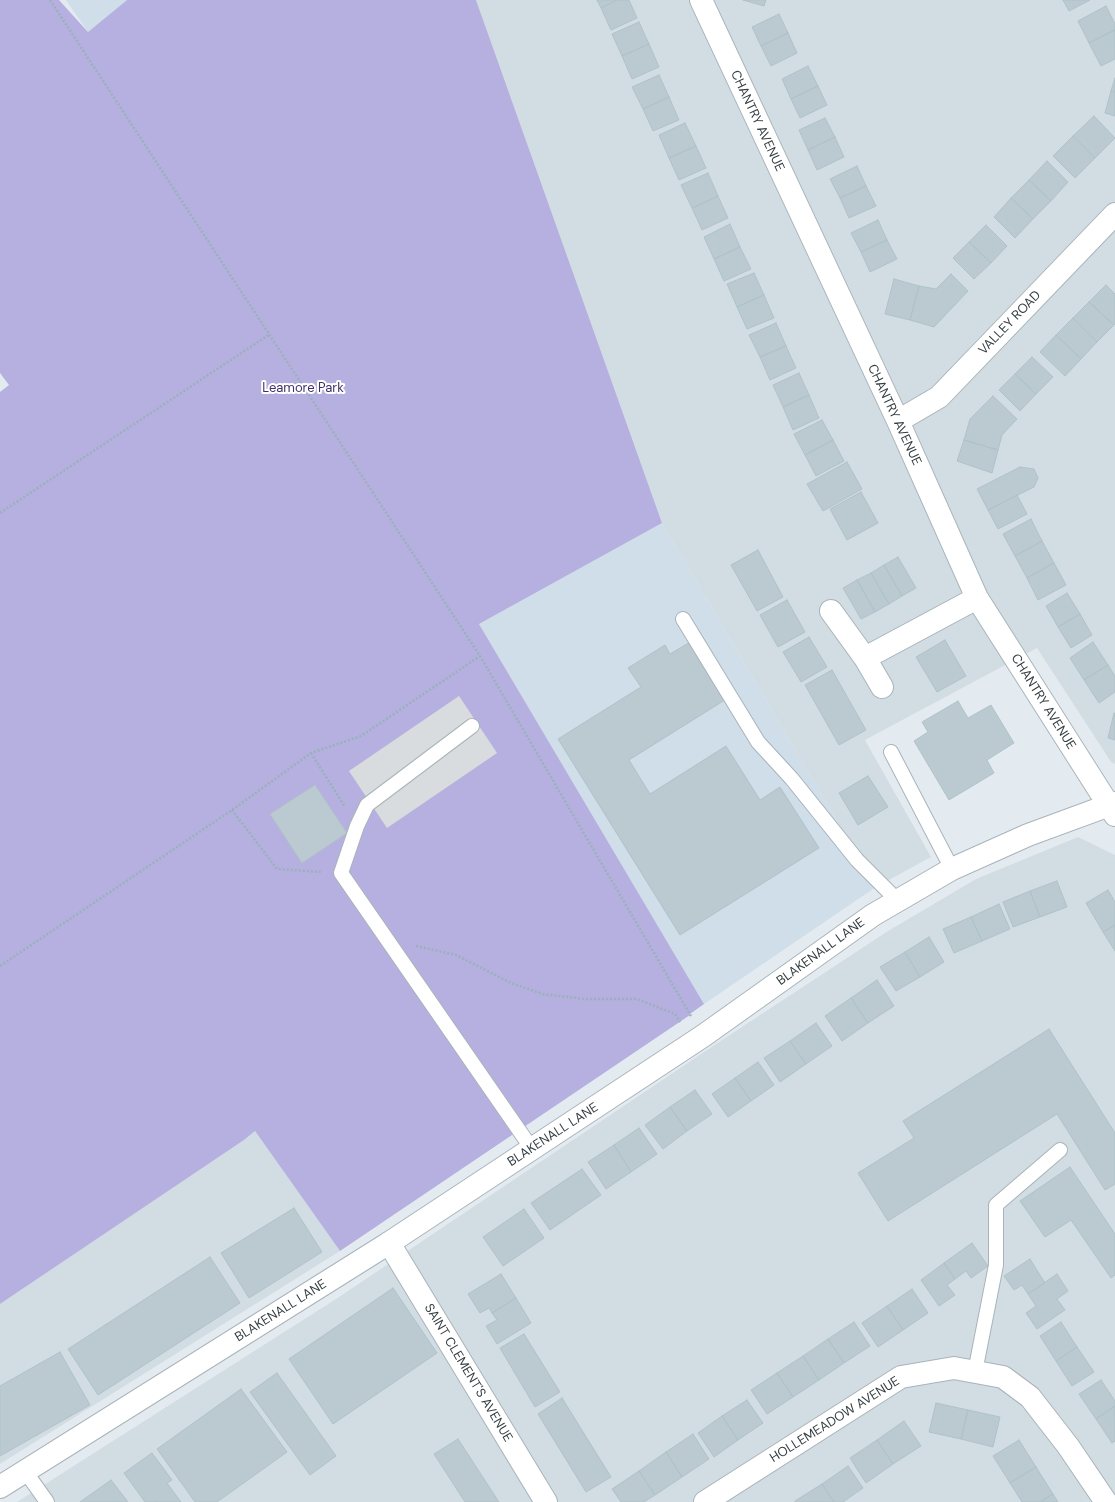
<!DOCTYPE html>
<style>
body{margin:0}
canvas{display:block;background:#e4ebf0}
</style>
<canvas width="1115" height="1502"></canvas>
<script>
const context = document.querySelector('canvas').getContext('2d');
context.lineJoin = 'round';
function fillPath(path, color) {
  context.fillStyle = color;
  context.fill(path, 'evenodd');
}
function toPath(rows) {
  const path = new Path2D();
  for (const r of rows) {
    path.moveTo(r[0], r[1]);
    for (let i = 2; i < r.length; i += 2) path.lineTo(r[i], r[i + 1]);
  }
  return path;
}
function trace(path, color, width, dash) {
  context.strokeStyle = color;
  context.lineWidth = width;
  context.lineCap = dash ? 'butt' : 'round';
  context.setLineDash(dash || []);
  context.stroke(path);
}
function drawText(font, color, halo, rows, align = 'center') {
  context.font = font + ' "DM Sans",sans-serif';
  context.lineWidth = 4;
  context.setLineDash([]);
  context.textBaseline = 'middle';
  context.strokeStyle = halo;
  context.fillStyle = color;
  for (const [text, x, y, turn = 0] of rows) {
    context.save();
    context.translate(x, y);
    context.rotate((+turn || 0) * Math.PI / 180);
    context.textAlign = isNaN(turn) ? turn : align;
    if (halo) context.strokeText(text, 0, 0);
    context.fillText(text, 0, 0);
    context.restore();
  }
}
const residential = toPath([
 [476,0,1115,0,1115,764,1111,762,1037,648,865,740,931,857,876,887,662,523],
 [1078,837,1115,855,1115,1502,17,1502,336,1299,716,1044,888,931,976,879],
 [255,1131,340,1251,0,1464,0,1304,244,1140]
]);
const education = toPath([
 [66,0,127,0,88,32],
 [662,523,876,887,704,1004,479,624]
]);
const green = toPath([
 [0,0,59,0,88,32,127,0,476,0,662,523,479,624,704,1004,690,1014,690,1015,340,1251,255,1131,244,1140,0,1304,0,392,9,385,0,373]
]);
const parking = toPath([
 [459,696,497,753,387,828,349,771]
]);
const building = toPath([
 [597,0,617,0,601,8,597,0],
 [617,0,629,0,637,18,611,30,601,8,617,0],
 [743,0,766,0,764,6,743,0],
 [1063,0,1090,0,1069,11,1063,0],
 [1106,6,1115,24,1115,30,1089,43,1078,21,1106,6],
 [779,14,788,33,761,46,752,27,779,14],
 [639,22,649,44,622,56,612,34,639,22],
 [1115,30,1115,59,1101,66,1089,43,1115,30],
 [788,33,797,53,771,66,761,46,788,33],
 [649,44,659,67,632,79,622,56,649,44],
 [808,66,818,86,791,99,782,79,808,66],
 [659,75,669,97,643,109,632,87,659,75],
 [1115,78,1115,92,1111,91,1115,78],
 [818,86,827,105,800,118,791,99,818,86],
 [1111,91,1115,92,1115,116,1105,113,1111,91],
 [669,97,679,120,653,131,643,109,669,97],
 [1094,116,1115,138,1095,158,1073,136,1094,116],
 [825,118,835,137,808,150,799,130,825,118],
 [685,123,696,146,669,158,659,135,685,123],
 [1073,136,1095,158,1075,178,1053,156,1073,136],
 [835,137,844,157,817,170,808,150,835,137],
 [696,146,706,168,679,180,669,158,696,146],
 [1047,161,1068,182,1051,201,1029,180,1047,161],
 [857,166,866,186,840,198,830,179,857,166],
 [708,173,718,196,692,208,681,185,708,173],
 [1029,180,1051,201,1033,219,1011,198,1029,180],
 [866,186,876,206,849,218,840,198,866,186],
 [718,196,728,218,702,230,692,208,718,196],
 [1011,198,1033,219,1015,238,994,217,1011,198],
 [878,220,887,240,861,252,851,233,878,220],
 [730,224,740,247,714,259,704,237,730,224],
 [986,225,1007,246,991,263,969,242,986,225],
 [887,240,897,259,870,272,861,252,887,240],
 [969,242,991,263,974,279,953,258,969,242],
 [740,247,751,269,724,281,714,259,740,247],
 [754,273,764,295,737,307,727,284,754,273],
 [951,274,968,291,934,327,910,320,919,286,936,289,951,274],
 [894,279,919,286,910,320,885,314,894,279],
 [1106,285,1115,294,1115,324,1114,325,1089,302,1106,285],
 [764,295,774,318,747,329,737,307,764,295],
 [1089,302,1114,325,1097,342,1073,318,1089,302],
 [1073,318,1097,342,1081,359,1056,335,1073,318],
 [776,323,786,346,760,357,749,335,776,323],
 [1056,335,1081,359,1065,376,1040,352,1056,335],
 [786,346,796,368,770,380,760,357,786,346],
 [1032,357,1053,377,1036,394,1015,374,1032,357],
 [799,373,809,395,783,407,773,385,799,373],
 [1015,374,1036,394,1020,411,999,390,1015,374],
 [809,395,819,418,793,430,783,407,809,395],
 [993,396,1017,419,1002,435,998,450,964,440,970,419,993,396],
 [822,420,833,440,805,455,794,434,822,420],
 [833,440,844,461,816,476,805,455,833,440],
 [964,440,998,450,992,473,957,461,964,440],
 [847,462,862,489,823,511,807,484,847,462],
 [1020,467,1034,469,1038,478,1034,487,988,510,977,489,1020,467],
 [861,492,878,523,847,540,830,509,861,492],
 [1017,495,1027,514,998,529,988,510,1017,495],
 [1031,519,1042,541,1015,556,1003,534,1031,519],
 [1042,541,1054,563,1027,578,1015,556,1042,541],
 [758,550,783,597,757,611,731,565,758,550],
 [898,557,916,588,902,596,884,565,898,557],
 [1054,563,1066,585,1038,600,1027,578,1054,563],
 [884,565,902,596,889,604,871,573,884,565],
 [871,573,889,604,875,612,857,580,871,573],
 [857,580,875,612,861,619,843,588,857,580],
 [1067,593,1080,614,1058,627,1046,606,1067,593],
 [787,600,805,632,778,647,760,615,787,600],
 [1080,614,1092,635,1071,648,1058,627,1080,614],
 [809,637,827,667,801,682,783,652,809,637],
 [945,640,966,676,937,692,916,657,945,640],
 [692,641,728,698,629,760,650,794,726,746,760,800,780,787,819,848,680,935,558,739,641,687,628,668,665,645,670,654,692,641],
 [1093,642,1108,665,1084,680,1070,658,1093,642],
 [1108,665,1115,676,1115,692,1099,703,1084,680,1108,665],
 [832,670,866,730,839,745,805,685,832,670],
 [958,701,968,718,991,705,1014,743,987,760,994,773,949,800,914,741,928,732,922,722,958,701],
 [1114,713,1115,714,1115,740,1108,738,1114,713],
 [868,776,888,807,858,825,839,793,868,776],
 [315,785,347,833,302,863,270,814,315,785],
 [1057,881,1067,907,1040,917,1030,891,1057,881],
 [1108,890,1115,902,1115,925,1103,932,1086,903,1108,890],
 [1030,891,1040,917,1013,927,1003,902,1030,891],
 [999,904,1010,929,982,941,971,917,999,904],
 [971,917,982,941,954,953,943,929,971,917],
 [1115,925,1115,951,1103,932,1115,925],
 [929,937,944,962,920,977,905,952,929,937],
 [905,952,920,977,896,991,880,967,905,952],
 [877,980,894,1006,868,1023,851,998,877,980],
 [851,998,868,1023,842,1041,825,1016,851,998],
 [816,1023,832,1046,806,1064,790,1041,816,1023],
 [1049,1029,1115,1133,1115,1184,1105,1190,1057,1114,888,1221,858,1173,914,1138,903,1121,1049,1029],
 [790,1041,806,1064,780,1082,764,1058,790,1041],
 [758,1062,774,1085,751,1101,735,1078,758,1062],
 [735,1078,751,1101,728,1117,712,1094,735,1078],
 [695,1090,712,1114,687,1131,670,1107,695,1090],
 [670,1107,687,1131,663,1149,645,1125,670,1107],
 [639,1128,657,1154,631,1172,614,1145,639,1128],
 [614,1145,631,1172,606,1189,588,1162,614,1145],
 [1070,1167,1115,1234,1115,1275,1111,1278,1071,1220,1045,1237,1020,1201,1070,1167],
 [582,1169,601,1195,550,1230,531,1203,582,1169],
 [294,1208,322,1252,249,1298,221,1253,294,1208],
 [524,1209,544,1238,503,1266,483,1237,524,1209],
 [972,1243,988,1266,971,1278,966,1271,955,1279,944,1263,972,1243],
 [210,1257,240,1303,98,1395,68,1349,210,1257],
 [1030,1259,1045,1283,1028,1294,1022,1285,1014,1290,1004,1276,1030,1259],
 [944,1263,955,1279,947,1285,955,1295,939,1306,921,1280,944,1263],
 [501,1274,516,1298,492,1313,489,1308,480,1313,468,1294,501,1274],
 [1057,1274,1068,1291,1057,1299,1065,1310,1037,1329,1026,1313,1036,1306,1028,1294,1057,1274],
 [393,1288,437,1353,333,1424,289,1359,393,1288],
 [912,1289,928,1313,903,1330,887,1306,912,1289],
 [516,1298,531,1323,497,1344,486,1326,497,1320,492,1313,516,1298],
 [887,1306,903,1330,878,1347,862,1323,887,1306],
 [854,1322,870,1346,844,1363,828,1339,854,1322],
 [1061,1322,1077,1347,1056,1361,1040,1336,1061,1322],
 [524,1334,560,1392,535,1407,500,1348,524,1334],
 [828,1339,844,1363,819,1380,803,1356,828,1339],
 [1077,1347,1094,1372,1072,1386,1056,1361,1077,1347],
 [60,1352,90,1405,0,1456,0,1386,60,1352],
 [803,1356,819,1380,793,1397,777,1373,803,1356],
 [277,1373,336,1456,310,1475,250,1392,277,1373],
 [777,1373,793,1397,767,1414,751,1390,777,1373],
 [1101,1380,1115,1401,1115,1406,1096,1419,1079,1394,1101,1380],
 [241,1389,287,1452,217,1502,195,1502,157,1449,241,1389],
 [562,1398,611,1477,586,1492,538,1414,562,1398],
 [747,1400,763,1423,738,1440,722,1416,747,1400],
 [936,1403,968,1410,961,1439,929,1432,936,1403],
 [1115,1406,1115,1441,1112,1443,1096,1419,1115,1406],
 [968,1410,1000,1417,993,1447,961,1439,968,1410],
 [722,1416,738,1440,714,1457,698,1433,722,1416],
 [904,1421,921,1446,893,1464,877,1440,904,1421],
 [693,1434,709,1459,682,1477,666,1452,693,1434],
 [458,1439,499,1502,465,1502,434,1454,458,1439],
 [877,1440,893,1464,866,1483,850,1458,877,1440],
 [1019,1440,1036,1467,1010,1483,993,1456,1019,1440],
 [666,1452,682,1477,655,1495,639,1471,666,1452],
 [152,1453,172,1480,167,1483,181,1502,156,1502,155,1501,153,1502,145,1502,124,1473,152,1453],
 [848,1466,863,1488,843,1502,834,1502,822,1484,848,1466],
 [1036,1467,1053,1494,1040,1502,1022,1502,1010,1483,1036,1467],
 [639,1471,655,1495,644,1502,621,1502,612,1489,639,1471],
 [111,1480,128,1502,80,1502,111,1480],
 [822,1484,834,1502,795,1502,795,1501,822,1484],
 [1053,1494,1058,1502,1040,1502,1053,1494]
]);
const path = toPath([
 [50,0,480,656,691,1016],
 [0,513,270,334],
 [311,753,345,807],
 [232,810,277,869,322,872],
 [416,946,456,955,511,983,543,994,584,999,637,999,675,1014,680,1022],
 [0,966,232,810,311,753,361,736,480,656]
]);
const service = toPath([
 [683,619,758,742,792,779,857,860,898,901],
 [472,726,367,805,357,826,341,873,532,1149],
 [891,752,952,869],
 [975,1372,996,1265,996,1205,1060,1150],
 [25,1471,47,1502]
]);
const minor = toPath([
 [701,0,898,421,977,598,1115,815],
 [898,421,939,397,1115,214],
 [831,611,865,658,882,687],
 [865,658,977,598],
 [389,1243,546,1502],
 [705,1502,901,1377,954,1368,1003,1377,1030,1397,1068,1446,1106,1502]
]);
const tertiary = toPath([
 [0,1487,389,1243,703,1036,873,915,952,869,1028,835,1115,803]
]);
const streetNames = [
 ["CHANTRY AVENUE",757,121,65],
 ["VALLEY ROAD",1010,323,-46],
 ["CHANTRY AVENUE",894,415,65],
 ["CHANTRY AVENUE",1043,702,58],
 ["BLAKENALL LANE",821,952,-36],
 ["BLAKENALL LANE",553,1135,-33],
 ["BLAKENALL LANE",281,1311,-32],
 ["SAINT CLEMENT'S AVENUE",468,1373,59],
 ["HOLLEMEADOW AVENUE",835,1420,-32]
];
const parkNames = [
 ["Leamore Park",303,389]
];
fillPath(residential, '#d2dde3');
fillPath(education, '#cfdee8');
fillPath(green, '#b6b0e0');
fillPath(parking, '#d9dcde');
fillPath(building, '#bbcad0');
trace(building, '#afc2ca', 1);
trace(service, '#a8b4ba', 16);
trace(minor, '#a8b4ba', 24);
trace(tertiary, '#a8b4ba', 24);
trace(path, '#9ab0ba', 2.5, [2, 2]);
trace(service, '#fff', 14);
trace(minor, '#fff', 22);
trace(tertiary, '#fff', 22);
drawText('13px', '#353e41', '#fff', streetNames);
drawText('13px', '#412f6c', '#fff', parkNames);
</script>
